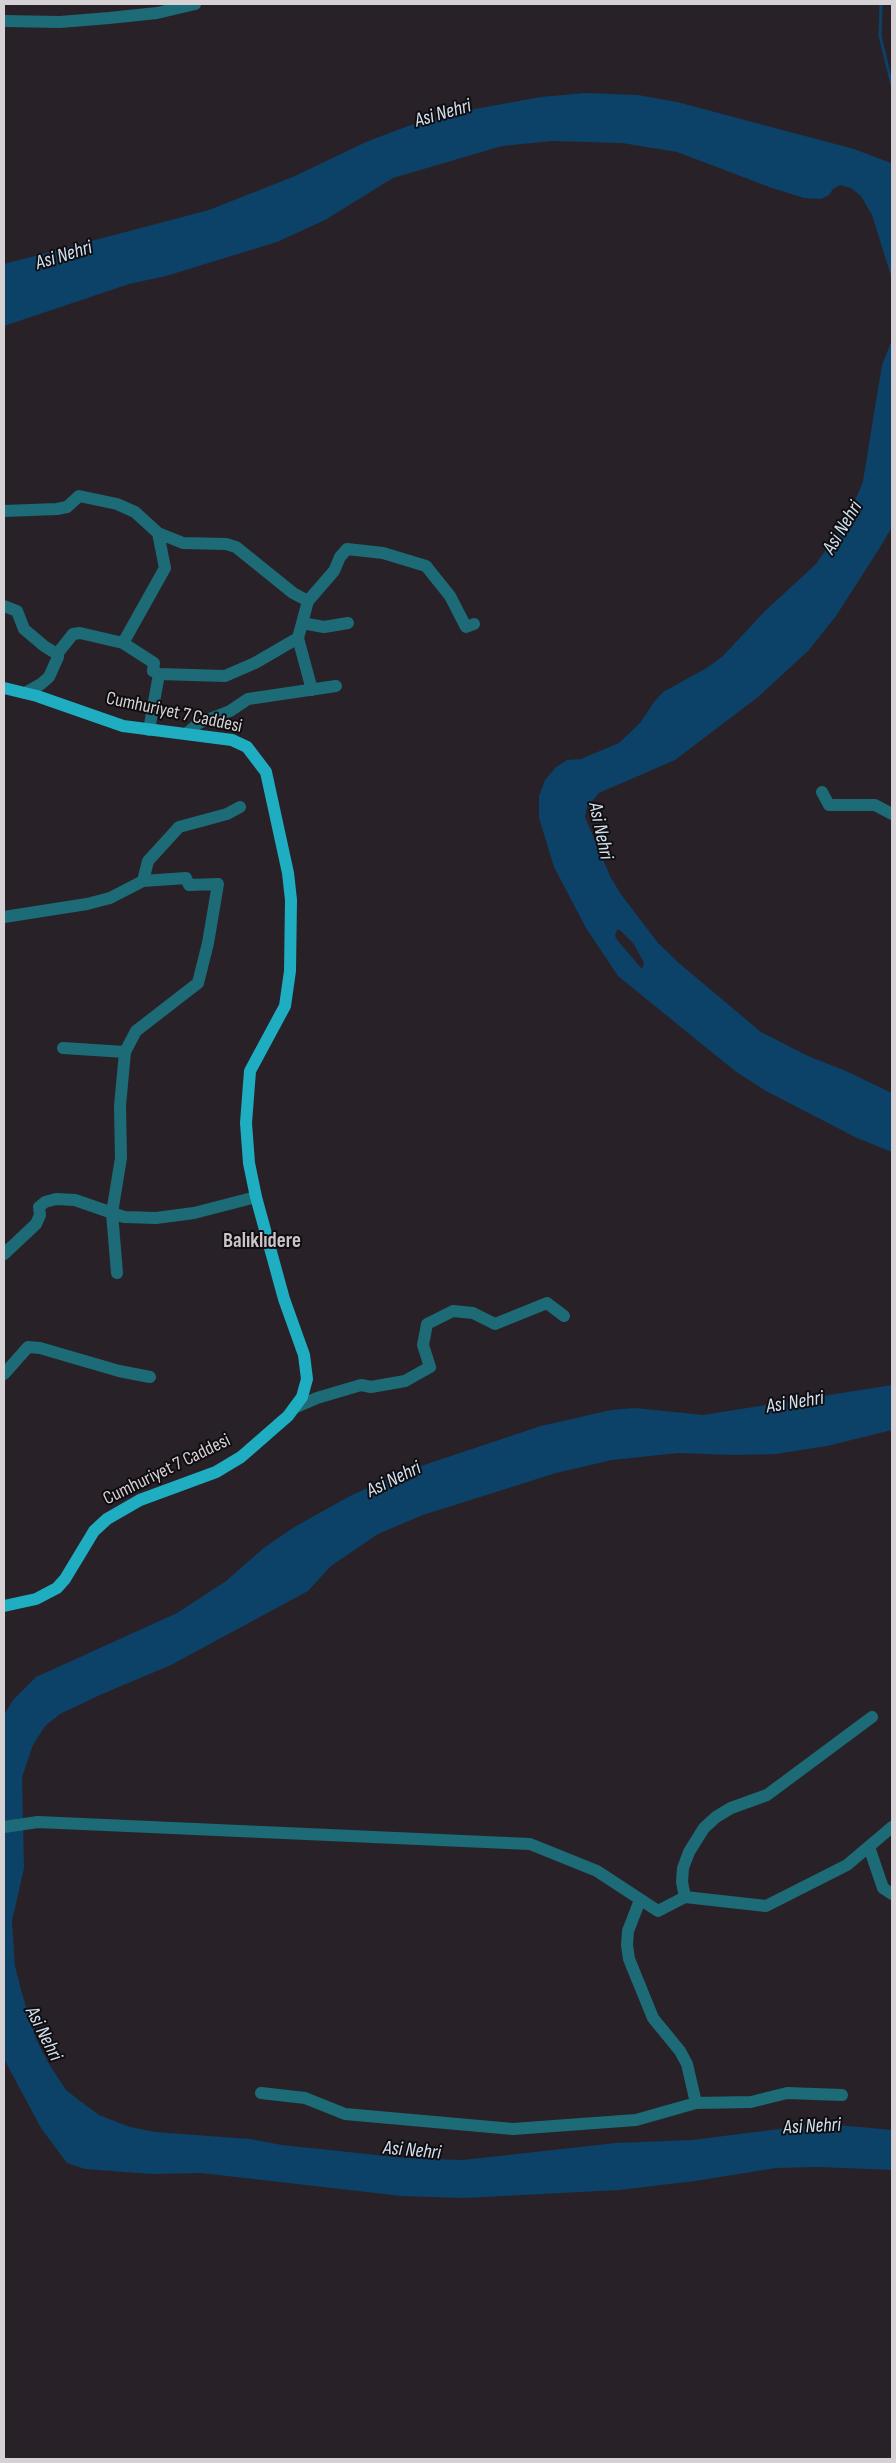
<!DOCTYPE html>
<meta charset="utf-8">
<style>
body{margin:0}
#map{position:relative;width:896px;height:2463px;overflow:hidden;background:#282228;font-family:"Sofia Sans Condensed",sans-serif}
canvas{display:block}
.frame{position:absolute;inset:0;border:5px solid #d5d1d5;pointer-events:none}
</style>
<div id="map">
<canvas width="896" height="2463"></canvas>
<div class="frame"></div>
</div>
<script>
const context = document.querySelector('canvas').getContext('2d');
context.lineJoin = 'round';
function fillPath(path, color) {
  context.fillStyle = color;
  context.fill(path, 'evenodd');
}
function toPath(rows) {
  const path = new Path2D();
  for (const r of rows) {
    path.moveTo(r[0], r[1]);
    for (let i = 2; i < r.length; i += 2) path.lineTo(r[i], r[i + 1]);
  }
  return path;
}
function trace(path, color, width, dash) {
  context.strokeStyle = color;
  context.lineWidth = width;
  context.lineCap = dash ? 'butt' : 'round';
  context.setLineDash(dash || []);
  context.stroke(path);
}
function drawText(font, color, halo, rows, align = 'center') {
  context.font = font + ' "Sofia Sans Condensed",sans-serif';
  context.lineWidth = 4;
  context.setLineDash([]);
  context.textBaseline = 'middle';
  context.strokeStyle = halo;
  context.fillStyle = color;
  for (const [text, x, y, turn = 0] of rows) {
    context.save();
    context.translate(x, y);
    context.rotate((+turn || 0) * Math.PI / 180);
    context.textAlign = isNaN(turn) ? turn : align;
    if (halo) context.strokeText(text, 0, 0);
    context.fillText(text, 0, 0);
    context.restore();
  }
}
const water = toPath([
 [585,93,638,95,677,102,854,149,891,163,892,279,872,215,861,196,851,188,840,185,833,189,829,195,821,199,804,198,772,188,677,152,622,143,552,141,502,146,393,178,325,220,277,242,166,276,129,284,4,326,4,264,209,210,295,176,366,142,408,126,453,113,541,97],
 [892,340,892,527,879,549,836,616,808,651,758,697,675,760,599,793,587,807,585,817,610,876,620,893,658,943,680,964,761,1032,808,1056,846,1071,892,1093,892,1152,857,1138,766,1091,735,1071,618,976,586,928,554,867,539,818,539,796,545,780,556,767,567,760,581,759,619,743,640,723,654,702,663,692,705,669,722,657,765,611,816,564,840,529,858,494,863,481,882,365],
 [617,930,620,930,633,943,644,963,642,969,618,941,615,936],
 [892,1385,892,1430,827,1446,776,1454,733,1455,678,1453,612,1460,556,1473,423,1515,378,1534,331,1566,308,1591,171,1665,102,1694,60,1714,45,1726,33,1745,22,1777,24,1868,12,1921,15,1966,21,1990,36,2039,49,2064,66,2090,80,2101,99,2115,130,2127,155,2132,250,2139,282,2145,405,2158,463,2160,616,2143,692,2140,819,2124,861,2127,892,2130,892,2170,819,2167,776,2168,695,2181,619,2190,464,2198,402,2196,201,2173,152,2174,85,2169,67,2163,41,2128,4,2059,4,1715,13,1700,36,1677,177,1613,226,1581,265,1547,296,1526,350,1496,403,1472,541,1426,611,1410,635,1408,703,1415]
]);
const stream = toPath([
 [881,4,880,36,892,85]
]);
const minor = toPath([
 [4,21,60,22,109,18,157,13,195,4],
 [4,511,57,509,67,507,79,496,117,504,135,512,158,533,183,543,226,544,236,547,293,593,308,601],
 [4,606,17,611,24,629,44,646,57,654,58,657,49,677,41,684,25,693],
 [302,623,324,627,348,623],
 [298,638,312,690],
 [123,643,165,568,158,533],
 [57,654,73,634,80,633,123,643,154,663,153,671,159,674],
 [149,730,159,674,225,676,255,663,298,638,308,601,334,571,340,557,347,549,383,553,426,566,450,596,466,627,474,624],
 [187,733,199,723,230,711,248,699,336,686],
 [822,792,829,805,875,805,892,814],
 [4,917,87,904,110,898,143,881,148,861,179,827,227,814,240,807],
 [63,1048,125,1052],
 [4,1254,36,1224,40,1215,39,1207,45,1202,56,1199,75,1200,124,1217,156,1218,194,1213,256,1197],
 [117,1273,112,1213,121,1158,120,1106,125,1052,136,1031,198,983,208,943,218,884,189,885,186,878,143,881],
 [4,1374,28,1347,40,1348,119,1371,150,1377],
 [294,1408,317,1398,361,1385,371,1387,405,1381,430,1367,423,1345,427,1324,453,1311,473,1313,495,1324,547,1303,564,1316],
 [4,1827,38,1822,530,1844,597,1871,658,1911,685,1897,766,1906,847,1865,892,1827],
 [869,1847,883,1888,892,1894],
 [685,1897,682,1882,683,1868,689,1852,704,1828,716,1817,731,1808,767,1795,872,1717],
 [640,1900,628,1931,627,1945,629,1959,653,2018,680,2051,687,2064,696,2103],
 [261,2093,305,2098,345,2114,513,2129,636,2120,696,2103,751,2102,787,2093,842,2095]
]);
const major = toPath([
 [4,688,37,696,123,726,232,740,247,747,266,772,288,873,291,900,290,971,285,1006,250,1071,246,1123,249,1163,256,1197,284,1299,304,1355,307,1379,302,1397,288,1416,241,1457,216,1472,140,1500,107,1519,94,1531,65,1579,57,1588,36,1599,4,1606]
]);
const streetNames = [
 ["Cumhuriyet 7 Caddesi",174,713,12],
 ["Cumhuriyet 7 Caddesi",167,1470,-26]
];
const waterNames = [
 ["Asi Nehri",443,114,-16],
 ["Asi Nehri",64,256,-17],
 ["Asi Nehri",843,528,-59],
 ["Asi Nehri",600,831,78],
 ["Asi Nehri",795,1403,-9],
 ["Asi Nehri",394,1480,-26],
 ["Asi Nehri",43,2034,63],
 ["Asi Nehri",812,2127,-3],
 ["Asi Nehri",412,2151,5]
];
const quarterNames = [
 ["Balıklıdere",262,1242]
];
fillPath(water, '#0c4168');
trace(stream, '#0c4168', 3);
trace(minor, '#1c6b77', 12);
trace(major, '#1fadc1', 12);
drawText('19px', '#d5d1d5', '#0f0d0f', streetNames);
drawText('italic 20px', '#d0e0ef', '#0f0d0f', waterNames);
drawText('bold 21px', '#cac3ca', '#0f0d0f', quarterNames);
</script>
